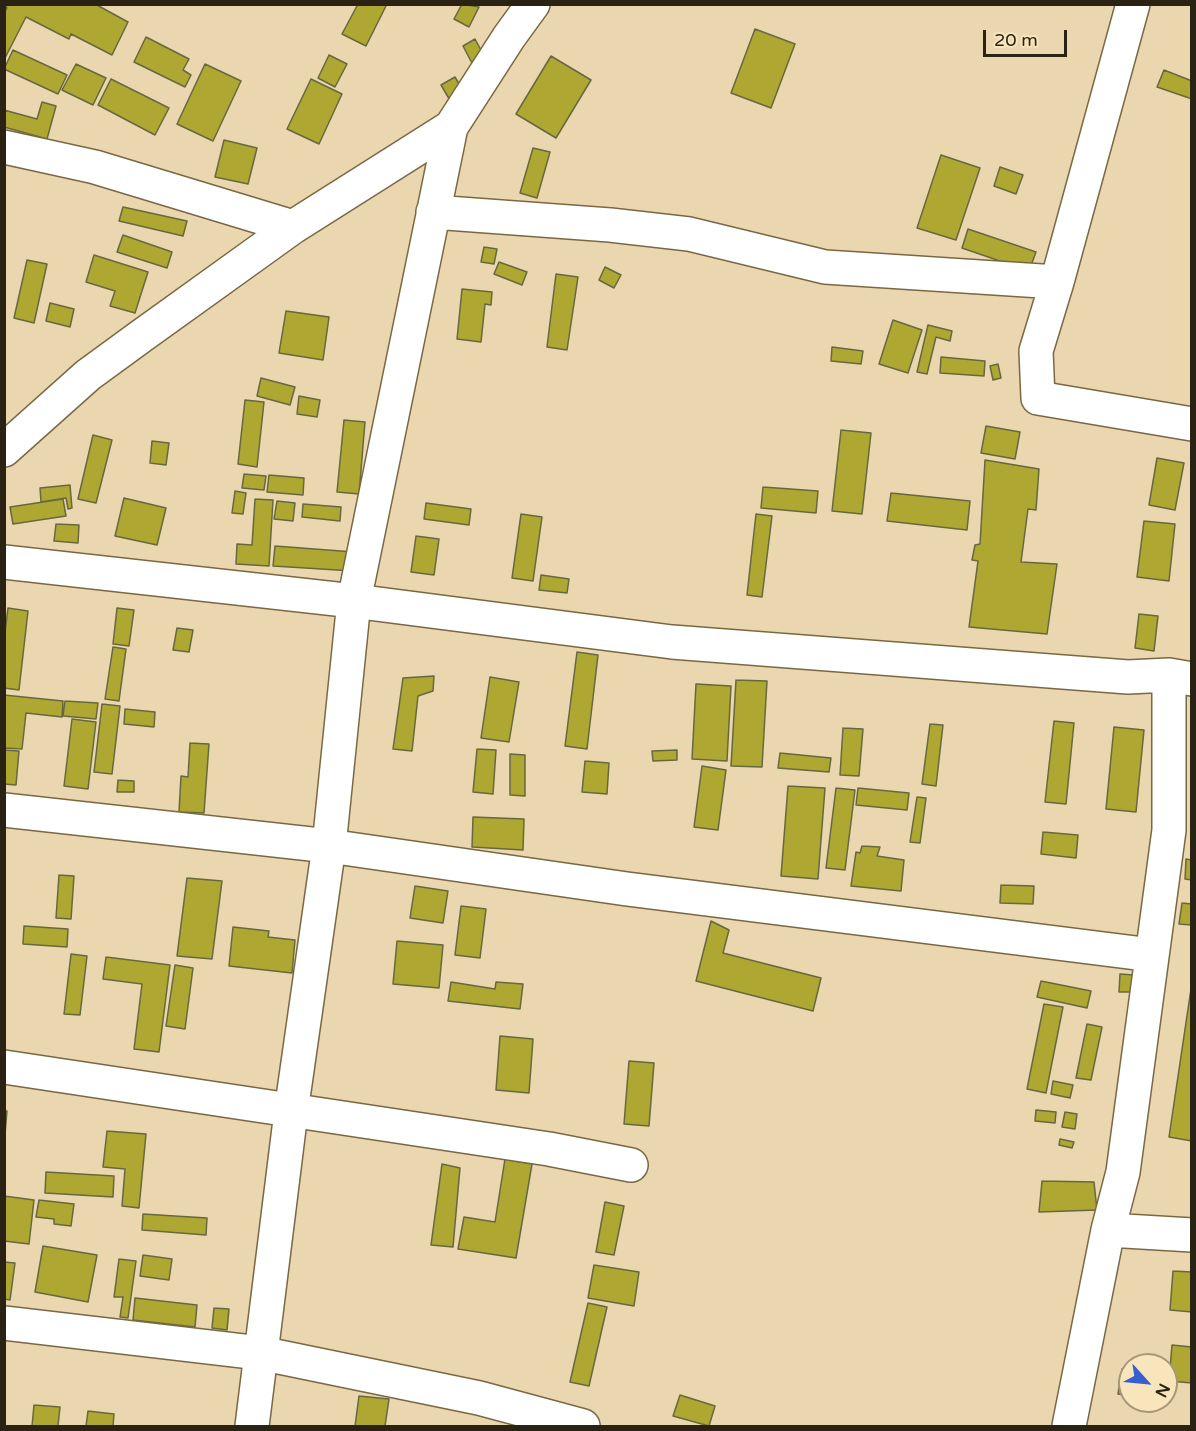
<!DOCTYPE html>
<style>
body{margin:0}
#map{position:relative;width:1196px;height:1431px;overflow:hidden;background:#ebd7af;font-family:"Varela Round",sans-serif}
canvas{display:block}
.frame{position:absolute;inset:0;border:6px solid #2a2313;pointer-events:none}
.north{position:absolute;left:1118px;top:1353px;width:60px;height:60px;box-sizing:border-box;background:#f8e5bb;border:2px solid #a69778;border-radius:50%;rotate:117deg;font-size:16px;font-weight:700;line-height:24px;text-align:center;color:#2a2313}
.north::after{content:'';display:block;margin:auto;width:21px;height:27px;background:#385fd0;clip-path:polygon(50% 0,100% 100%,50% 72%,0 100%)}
.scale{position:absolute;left:983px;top:30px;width:84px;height:27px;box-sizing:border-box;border:3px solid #2a2313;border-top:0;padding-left:8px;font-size:18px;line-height:21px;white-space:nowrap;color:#2a2313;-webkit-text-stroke:4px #f8e5bb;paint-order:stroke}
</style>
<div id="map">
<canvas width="1196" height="1431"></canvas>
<div class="frame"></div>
<div class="north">N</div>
<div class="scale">20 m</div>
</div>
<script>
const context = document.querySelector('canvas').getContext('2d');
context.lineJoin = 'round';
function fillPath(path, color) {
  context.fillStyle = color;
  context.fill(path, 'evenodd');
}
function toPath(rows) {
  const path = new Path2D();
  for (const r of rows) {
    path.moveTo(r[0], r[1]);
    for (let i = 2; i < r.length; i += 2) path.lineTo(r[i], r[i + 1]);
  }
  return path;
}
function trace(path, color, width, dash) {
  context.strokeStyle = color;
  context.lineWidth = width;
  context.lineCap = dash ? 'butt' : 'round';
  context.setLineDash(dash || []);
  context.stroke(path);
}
const building = toPath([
 [4,4,95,4,128,22,112,55,71,34,69,39,26,17,4,60,4,13,7,8,4,4],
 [358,4,387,4,366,46,342,34,358,4],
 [462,4,479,7,469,27,454,19,462,4],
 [755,29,795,44,771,108,731,93,755,29],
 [146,37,189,59,183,70,191,75,185,87,134,62,146,37],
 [475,39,487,61,474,67,463,46,475,39],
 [13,50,67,75,58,94,4,69,13,50],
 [329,55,347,64,335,87,318,78,329,55],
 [551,56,591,80,556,138,516,114,551,56],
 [76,64,106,78,93,105,62,90,76,64],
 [205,64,241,81,213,141,177,124,205,64],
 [1164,70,1192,81,1192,99,1157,87,1164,70],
 [455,77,465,94,451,102,441,85,455,77],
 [111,79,169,108,155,135,98,105,111,79],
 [311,79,342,94,319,144,287,129,311,79],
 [42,102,56,106,47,139,4,127,4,110,37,119,42,102],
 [224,140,257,148,248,184,215,177,224,140],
 [533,148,550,152,537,198,520,193,533,148],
 [941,155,980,168,956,240,917,228,941,155],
 [1000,167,1023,175,1016,194,994,186,1000,167],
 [123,207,187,221,183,236,119,221,123,207],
 [968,229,1036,252,1029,271,962,248,968,229],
 [123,235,172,252,167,268,117,252,123,235],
 [484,247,497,249,494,264,481,262,484,247],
 [94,255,148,272,135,313,110,306,115,291,86,282,94,255],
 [27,260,47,264,34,323,14,318,27,260],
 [499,262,527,272,522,285,494,274,499,262],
 [605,267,621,275,614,288,599,280,605,267],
 [556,274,578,277,567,350,547,347,556,274],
 [462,289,492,292,491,305,485,304,481,342,457,339,462,289],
 [50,303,74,309,70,327,46,321,50,303],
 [286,311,329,317,323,360,279,353,286,311],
 [893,320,922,330,908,373,879,364,893,320],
 [928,325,952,331,950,341,936,337,927,374,917,372,928,325],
 [832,347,863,351,861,364,831,361,832,347],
 [941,357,985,361,984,376,940,373,941,357],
 [998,364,1001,378,993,380,990,366,998,364],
 [261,378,295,387,290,405,257,396,261,378],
 [299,396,320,400,317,417,297,414,299,396],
 [245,400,264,402,257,467,238,464,245,400],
 [344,420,365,422,359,494,337,492,344,420],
 [986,426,1020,432,1015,459,981,453,986,426],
 [841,430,871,433,862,514,832,511,841,430],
 [93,435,112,440,96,503,78,499,93,435],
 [152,441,169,443,166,465,150,463,152,441],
 [1157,458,1184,463,1175,510,1149,505,1157,458],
 [985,460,1039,469,1036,510,1028,509,1021,562,1057,564,1047,634,969,627,978,561,972,560,975,545,980,544,985,460],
 [244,474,266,476,264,490,242,488,244,474],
 [269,475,304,478,303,495,267,492,269,475],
 [70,485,72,508,68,509,66,498,41,502,40,488,70,485],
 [763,487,818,491,816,513,761,508,763,487],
 [235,491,246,493,243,514,232,513,235,491],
 [891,493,970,501,967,530,887,521,891,493],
 [124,498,166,508,157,545,115,536,124,498],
 [63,499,66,516,13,524,10,507,63,499],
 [255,499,273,500,269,566,236,564,237,544,252,545,255,499],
 [277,501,295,503,293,521,274,519,277,501],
 [426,503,471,509,469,525,424,519,426,503],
 [303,504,341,507,340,521,302,517,303,504],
 [521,514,542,517,533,581,512,578,521,514],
 [756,514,772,516,762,597,747,595,756,514],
 [1144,521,1175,524,1169,581,1137,577,1144,521],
 [56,524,79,525,78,543,54,541,56,524],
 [416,536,439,539,434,575,411,572,416,536],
 [275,546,354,552,353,571,273,566,275,546],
 [541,575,569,579,567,593,539,590,541,575],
 [8,608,28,611,19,690,4,688,4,640,8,608],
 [117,608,134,610,129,646,113,644,117,608],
 [1139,614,1158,616,1154,651,1135,648,1139,614],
 [177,628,193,630,189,652,173,650,177,628],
 [113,647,126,649,119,701,105,699,113,647],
 [577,652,598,655,587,749,565,746,577,652],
 [434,676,433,691,418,696,412,751,393,749,403,678,434,676],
 [490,677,519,682,509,742,481,738,490,677],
 [736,680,767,681,762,767,731,766,736,680],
 [696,684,731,686,727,761,692,759,696,684],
 [4,695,63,701,62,717,26,713,22,749,4,748,4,695],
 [65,701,98,703,96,719,63,716,65,701],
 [102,704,120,706,112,774,94,772,102,704],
 [125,709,155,712,154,727,124,724,125,709],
 [72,719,96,722,88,789,64,786,72,719],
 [1054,721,1074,723,1066,804,1045,802,1054,721],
 [930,724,943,725,936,786,922,784,930,724],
 [1114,727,1144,730,1136,812,1106,809,1114,727],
 [843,728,863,729,859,776,840,775,843,728],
 [190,743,209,744,204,813,179,812,181,776,188,777,190,743],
 [477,749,496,750,493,794,473,792,477,749],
 [4,750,19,751,16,785,4,784,4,750],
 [677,750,677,760,653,761,652,751,677,750],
 [780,753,831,758,829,772,778,768,780,753],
 [510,754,525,755,525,796,510,795,510,754],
 [585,761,609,763,607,794,582,792,585,761],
 [702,766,726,770,718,830,694,827,702,766],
 [118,780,134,781,134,792,117,792,118,780],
 [788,786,825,788,818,879,781,876,788,786],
 [836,788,855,790,845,870,826,868,836,788],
 [858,788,909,793,907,810,856,805,858,788],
 [917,797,926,798,920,843,910,842,917,797],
 [473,817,524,819,523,850,472,847,473,817],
 [1043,832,1078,835,1076,858,1041,854,1043,832],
 [862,846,880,847,877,856,904,860,901,891,851,886,856,852,860,853,862,846],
 [1186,859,1192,860,1192,880,1185,879,1186,859],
 [59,875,74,876,71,919,56,918,59,875],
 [187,878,222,881,212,959,177,956,187,878],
 [1001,885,1034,886,1033,904,1000,903,1001,885],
 [415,886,448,891,443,923,410,918,415,886],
 [1182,903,1192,904,1192,925,1179,924,1182,903],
 [461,906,486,909,480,958,455,955,461,906],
 [711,921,729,930,723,953,821,978,813,1011,696,981,711,921],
 [24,926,68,929,67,947,23,944,24,926],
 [233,927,269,931,268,937,295,940,292,973,229,966,233,927],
 [397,941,443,945,439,988,393,984,397,941],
 [71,954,87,956,80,1015,64,1014,71,954],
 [106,957,170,965,159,1052,134,1049,142,984,103,979,106,957],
 [175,965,193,968,185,1029,166,1026,175,965],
 [1120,974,1134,975,1134,992,1119,992,1120,974],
 [1041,981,1091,991,1087,1008,1037,997,1041,981],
 [451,982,495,989,496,982,523,984,520,1009,448,1001,451,982],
 [1192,982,1192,1141,1169,1137,1192,982],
 [1044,1004,1063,1007,1046,1093,1027,1089,1044,1004],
 [1087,1024,1102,1027,1091,1080,1076,1078,1087,1024],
 [500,1036,533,1039,529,1093,496,1090,500,1036],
 [629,1061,654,1063,649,1126,624,1124,629,1061],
 [1053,1081,1073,1085,1070,1098,1051,1094,1053,1081],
 [1036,1110,1056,1112,1055,1123,1035,1121,1036,1110],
 [4,1111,7,1111,4,1146,4,1111],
 [1065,1112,1077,1114,1075,1129,1062,1127,1065,1112],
 [107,1131,146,1134,139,1208,122,1206,125,1169,103,1167,107,1131],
 [1060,1139,1074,1142,1072,1148,1059,1145,1060,1139],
 [505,1159,532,1164,516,1258,458,1249,464,1217,495,1222,505,1159],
 [442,1164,460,1168,453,1247,431,1245,442,1164],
 [46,1172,114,1176,113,1197,45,1193,46,1172],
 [1042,1181,1094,1182,1097,1210,1039,1212,1042,1181],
 [4,1196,34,1200,29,1244,4,1241,4,1196],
 [39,1200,74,1204,71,1226,54,1224,54,1219,36,1217,39,1200],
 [605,1202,624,1206,614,1255,596,1252,605,1202],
 [143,1214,207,1218,206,1235,142,1230,143,1214],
 [43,1246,97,1255,88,1302,35,1292,43,1246],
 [143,1255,172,1259,169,1280,140,1276,143,1255],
 [119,1259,136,1261,128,1318,120,1317,123,1297,114,1297,119,1259],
 [4,1262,15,1263,10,1300,4,1299,4,1262],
 [594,1265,639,1272,634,1306,588,1298,594,1265],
 [1173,1271,1192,1272,1192,1312,1170,1310,1173,1271],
 [135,1298,197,1305,195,1327,133,1320,135,1298],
 [588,1303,607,1307,589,1386,570,1382,588,1303],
 [214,1308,229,1309,227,1330,212,1328,214,1308],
 [1172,1345,1192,1347,1192,1383,1169,1381,1172,1345],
 [1122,1369,1130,1370,1130,1396,1118,1394,1122,1369],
 [680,1395,715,1406,709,1426,673,1416,680,1395],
 [359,1396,389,1399,385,1426,355,1426,359,1396],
 [34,1405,60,1407,58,1426,32,1426,34,1405],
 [88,1411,114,1414,113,1426,86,1426,88,1411]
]);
const minor = toPath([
 [1133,4,1057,282,1036,351,1038,398,1192,424],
 [4,147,95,167,293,227],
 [433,212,610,225,689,234,825,267,1057,282],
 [4,450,88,375,140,337,293,227,451,127,509,37,533,4],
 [4,562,354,601,672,642,1128,677,1169,675,1192,679],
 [4,810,329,846,627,889,1152,955],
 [4,1067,549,1149,631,1165],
 [1108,1230,1192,1235],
 [4,1323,260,1353,479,1398,583,1426],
 [252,1426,291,1112,329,846,354,601,451,127],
 [1069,1426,1108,1230,1123,1172,1169,830,1169,675]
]);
fillPath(building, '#aea732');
trace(building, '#696740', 1.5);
trace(minor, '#796843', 36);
trace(minor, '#fff', 33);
</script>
